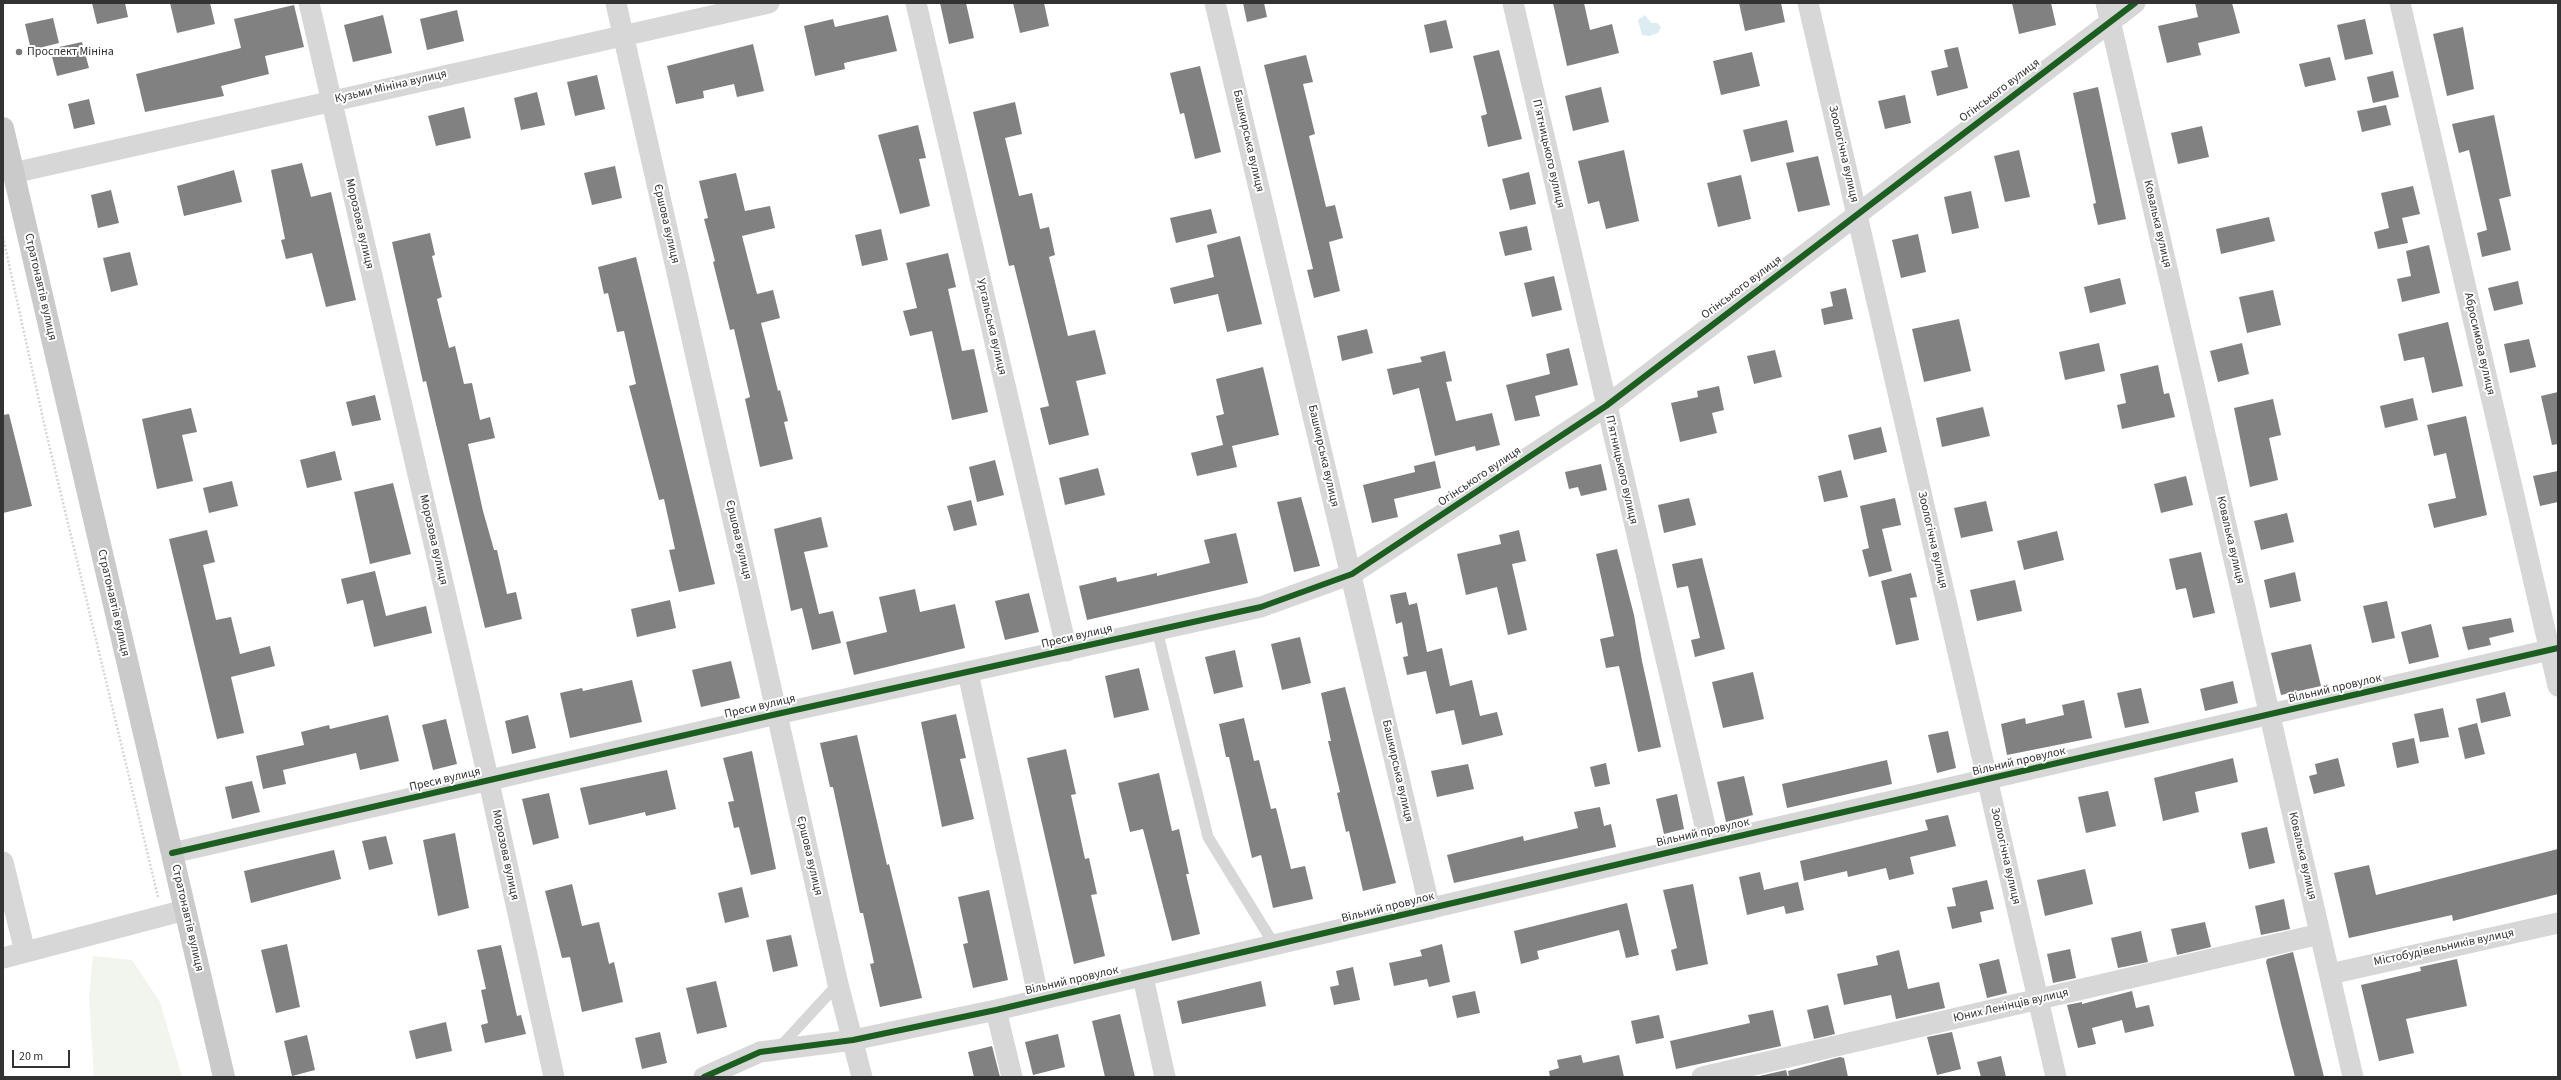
<!DOCTYPE html>
<meta charset="utf-8">
<style>
body{margin:0}
#map{position:relative;width:2561px;height:1080px;overflow:hidden;background:#fff;font-family:"Source Sans 3",sans-serif}
canvas{display:block}
.frame{position:absolute;inset:0;border:4px solid #333;pointer-events:none}
.scale{position:absolute;left:12px;top:1050px;width:58px;height:18px;box-sizing:border-box;border:2px solid #333;border-top:0;padding-left:5px;font-size:12px;line-height:14px;white-space:nowrap;color:#333;-webkit-text-stroke:3px #fff;paint-order:stroke}
</style>
<div id="map">
<canvas width="2561" height="1080"></canvas>
<div class="frame"></div>
<div class="scale">20 m</div>
</div>
<script>
const context = document.querySelector('canvas').getContext('2d');
context.lineJoin = 'round';
function fillPath(path, color) {
  context.fillStyle = color;
  context.fill(path, 'evenodd');
}
function toPath(rows) {
  const path = new Path2D();
  for (const r of rows) {
    path.moveTo(r[0], r[1]);
    for (let i = 2; i < r.length; i += 2) path.lineTo(r[i], r[i + 1]);
  }
  return path;
}
function trace(path, color, width, dash) {
  context.strokeStyle = color;
  context.lineWidth = width;
  context.lineCap = dash ? 'butt' : 'round';
  context.setLineDash(dash || []);
  context.stroke(path);
}
function drawText(font, color, halo, rows, align = 'center') {
  context.font = font + ' "Source Sans 3",sans-serif';
  context.lineWidth = 4;
  context.setLineDash([]);
  context.textBaseline = 'middle';
  context.strokeStyle = halo;
  context.fillStyle = color;
  for (const [text, x, y, turn = 0] of rows) {
    context.save();
    context.translate(x, y);
    context.rotate((+turn || 0) * Math.PI / 180);
    context.textAlign = isNaN(turn) ? turn : align;
    if (halo) context.strokeText(text, 0, 0);
    context.fillText(text, 0, 0);
    context.restore();
  }
}
const green = toPath([
 [93,956,132,960,160,1002,182,1077,94,1077,89,998]
]);
const water = toPath([
 [1645,15,1651,23,1657,23,1661,27,1658,33,1649,36,1642,35,1638,20]
]);
const building = toPath([
 [92,3,125,3,128,17,97,24],
 [170,3,210,3,215,24,177,33],
 [940,3,966,3,974,38,949,44],
 [1013,3,1044,3,1049,26,1020,33],
 [1243,3,1264,3,1267,17,1247,22],
 [1553,3,1584,3,1590,30,1612,24,1619,53,1567,66],
 [1739,3,1781,3,1785,22,1745,31],
 [2012,3,2051,3,2056,25,2019,34],
 [2195,3,2232,3,2240,33,2198,43,2201,55,2167,63,2158,26,2198,17],
 [294,5,304,47,265,56,269,74,221,86,224,96,145,112,136,74,241,48,234,19],
 [457,10,464,41,427,50,420,19],
 [383,15,392,53,353,62,344,25],
 [888,15,897,51,844,63,845,69,815,76,804,26,833,19,835,27],
 [53,18,59,43,31,50,25,24],
 [2365,19,2373,54,2345,60,2337,25],
 [1446,20,1453,48,1430,53,1424,25],
 [2463,27,2474,89,2447,96,2433,34],
 [82,42,89,68,57,76,50,49],
 [753,44,764,91,737,97,734,84,703,91,704,98,676,104,667,66],
 [1958,47,1968,88,1937,96,1931,71,1948,67,1944,50],
 [1499,50,1522,139,1488,147,1481,116,1487,114,1473,56],
 [1752,52,1760,86,1721,95,1713,61],
 [1306,55,1313,82,1303,84,1315,134,1309,136,1326,207,1335,205,1343,238,1329,242,1340,291,1314,298,1307,270,1313,269,1264,65],
 [2330,57,2336,80,2305,87,2299,64],
 [1200,66,1221,152,1195,159,1184,113,1180,114,1170,73],
 [2393,71,2399,97,2373,103,2367,77],
 [597,75,605,109,575,116,567,82],
 [1601,87,1609,122,1573,131,1565,96],
 [2098,87,2126,219,2098,225,2093,204,2096,203,2073,93],
 [537,92,545,125,521,130,514,98],
 [1905,95,1911,123,1885,129,1878,101],
 [89,99,95,124,74,129,68,104],
 [1015,102,1022,134,1005,138,1019,196,1032,193,1040,229,1049,227,1055,255,1049,257,1068,336,1095,330,1106,374,1076,381,1089,435,1049,445,1040,408,1049,406,1014,265,1009,266,973,112],
 [2386,105,2391,125,2362,132,2357,111],
 [464,107,471,138,436,146,428,116],
 [2494,115,2511,196,2499,199,2511,250,2482,257,2477,233,2487,230,2469,150,2459,153,2452,124],
 [1787,120,1794,152,1751,162,1743,130],
 [918,125,926,158,919,159,930,206,900,214,878,135],
 [2202,126,2209,157,2178,164,2171,133],
 [1624,150,1639,221,1606,229,1599,201,1588,204,1578,161],
 [2019,150,2030,197,2005,202,1994,156],
 [1818,156,1830,205,1798,212,1786,163],
 [302,163,311,197,331,192,356,300,326,307,312,253,286,259,281,240,285,239,271,170],
 [615,166,622,198,592,205,584,173],
 [234,170,242,202,184,216,177,186],
 [1529,172,1536,204,1510,210,1502,179],
 [736,173,745,211,770,206,775,228,742,236,757,294,773,290,780,318,761,323,778,391,780,390,788,421,784,422,793,459,760,467,745,399,750,397,734,329,730,330,713,262,715,261,704,219,708,218,699,181],
 [1741,175,1751,219,1718,227,1707,183],
 [2413,186,2420,214,2402,218,2408,243,2378,249,2374,232,2389,228,2381,193],
 [111,190,119,223,98,228,91,195],
 [1971,191,1979,228,1952,234,1944,197],
 [1211,209,1217,233,1176,243,1170,218],
 [2269,217,2275,241,2221,254,2216,229],
 [1527,226,1532,250,1505,256,1499,232],
 [881,229,888,260,862,266,855,235],
 [430,233,435,255,432,256,442,297,437,299,449,348,455,346,464,384,472,383,480,420,490,417,495,438,468,444,483,511,494,550,497,550,507,594,516,592,522,619,485,628,435,420,426,381,423,382,392,242],
 [1918,234,1926,272,1901,278,1892,240],
 [1240,236,1262,324,1227,332,1218,294,1174,304,1170,288,1214,277,1207,245],
 [2429,245,2440,293,2402,302,2397,279,2411,276,2406,251],
 [130,252,138,285,111,292,103,258],
 [948,253,956,287,948,289,962,351,974,349,988,412,952,420,932,331,910,336,903,311,917,308,906,263],
 [636,257,715,584,679,592,669,550,675,549,664,499,659,500,629,386,636,384,624,331,617,332,608,293,604,294,598,267],
 [1554,276,1562,310,1532,317,1524,283],
 [2120,278,2126,304,2090,313,2084,287],
 [2518,281,2523,304,2494,311,2488,288],
 [1846,288,1853,319,1824,325,1821,309,1833,306,1830,292],
 [2273,290,2281,325,2247,333,2239,297],
 [1959,319,1971,371,1924,382,1912,329],
 [2448,322,2463,386,2432,393,2424,357,2404,361,2398,334],
 [1367,329,1373,353,1342,361,1337,336],
 [2529,339,2536,367,2510,373,2504,344],
 [2099,343,2105,371,2065,380,2059,352],
 [2242,343,2249,374,2218,382,2210,351],
 [1569,348,1578,385,1535,396,1540,416,1515,421,1506,385,1550,374,1546,354],
 [1775,350,1782,377,1754,384,1747,356],
 [1445,351,1452,381,1446,382,1456,421,1492,413,1500,445,1476,451,1475,446,1435,456,1419,388,1393,395,1387,369,1422,362,1420,357],
 [2158,365,2164,394,2169,393,2175,417,2122,429,2117,405,2126,403,2120,374],
 [1263,367,1279,435,1232,446,1237,467,1197,476,1191,453,1223,445,1216,416,1224,414,1216,379],
 [1719,386,1724,410,1712,413,1717,433,1680,442,1671,403,1698,397,1697,391],
 [2558,392,2558,444,2552,445,2541,396],
 [375,395,381,420,352,426,346,402],
 [2413,398,2418,420,2385,428,2380,406],
 [2273,399,2281,435,2269,438,2278,480,2250,487,2234,408],
 [1983,407,1990,436,1942,447,1936,418],
 [191,408,197,432,182,435,193,481,157,489,142,419],
 [9,414,32,506,3,513,3,415],
 [2466,416,2487,515,2434,528,2428,504,2456,498,2446,453,2434,456,2427,425],
 [1881,427,1887,452,1854,460,1848,435],
 [335,451,342,480,307,488,300,460],
 [995,460,1004,495,977,502,969,467],
 [1435,461,1441,488,1394,499,1398,517,1372,523,1363,485,1415,472,1414,466],
 [1601,464,1607,490,1581,496,1578,487,1569,489,1565,472],
 [1098,468,1105,495,1065,505,1059,478],
 [1841,470,1848,497,1824,502,1818,476],
 [2558,471,2558,502,2540,506,2533,476],
 [2186,476,2193,505,2161,513,2154,484],
 [232,481,238,506,209,513,203,488],
 [393,483,411,554,370,564,354,492],
 [1301,497,1320,566,1294,572,1277,502],
 [1689,498,1696,525,1664,533,1658,505],
 [1895,498,1901,525,1882,529,1892,571,1869,577,1862,550,1869,548,1860,506],
 [971,500,977,525,954,531,947,506],
 [1986,501,1993,531,1961,538,1954,508],
 [2287,513,2294,542,2261,550,2254,521],
 [821,517,828,547,804,552,819,614,833,611,841,643,812,650,802,608,791,611,774,529],
 [207,530,215,562,203,565,216,620,231,617,240,654,270,646,275,666,231,677,244,733,217,739,169,539],
 [1519,530,1526,561,1512,564,1527,630,1508,635,1497,587,1466,595,1457,554,1501,544,1499,535],
 [2057,531,2064,560,2024,570,2017,541],
 [1236,533,1248,583,1087,620,1079,586,1116,577,1117,582,1157,573,1157,576,1210,563,1204,540],
 [1617,549,1634,615,1642,661,1661,747,1638,752,1619,666,1606,668,1600,639,1614,636,1596,554],
 [2201,552,2215,613,2193,618,2186,588,2176,590,2169,559],
 [1702,558,1725,649,1695,657,1691,640,1700,638,1688,586,1677,588,1672,564],
 [375,571,386,616,426,606,432,633,374,647,363,600,347,604,341,579],
 [2295,572,2301,601,2270,608,2264,580],
 [1911,573,1917,597,1910,598,1919,640,1896,645,1881,581],
 [2015,580,2022,611,1977,621,1970,590],
 [915,589,920,612,955,604,965,648,854,675,846,642,887,632,879,597],
 [1406,592,1409,605,1417,603,1427,652,1442,648,1450,686,1472,680,1480,716,1497,712,1503,735,1462,745,1454,710,1436,714,1426,671,1407,675,1403,657,1408,656,1402,622,1396,624,1390,595],
 [1029,593,1039,632,1005,640,995,601],
 [670,600,676,628,637,637,631,609],
 [2387,601,2395,638,2372,643,2363,606],
 [2511,618,2514,632,2489,638,2491,645,2468,650,2462,627],
 [2431,624,2439,657,2409,664,2401,632],
 [1300,637,1311,683,1282,690,1271,644],
 [2311,644,2321,686,2281,695,2271,653],
 [1235,650,1243,687,1214,694,1205,657],
 [731,661,740,698,701,707,692,670],
 [1139,668,1149,710,1114,718,1105,676],
 [1753,672,1764,719,1723,728,1712,682],
 [632,680,642,722,570,738,560,693,582,688,583,691],
 [2233,681,2238,703,2205,711,2200,689],
 [1345,687,1396,883,1363,891,1349,831,1346,832,1337,793,1340,792,1328,741,1331,741,1321,693],
 [2141,688,2149,723,2125,728,2117,693],
 [2505,692,2511,716,2481,723,2476,699],
 [2084,700,2092,738,2007,755,2001,724,2025,718,2026,724,2064,715,2062,705],
 [2443,708,2449,737,2420,742,2414,714],
 [956,714,966,758,960,759,974,819,942,827,921,722],
 [388,715,399,761,360,770,356,753,283,770,286,784,263,789,256,756,304,745,301,732,329,725,330,729],
 [528,715,536,748,512,754,505,721],
 [1244,718,1254,761,1259,760,1271,809,1276,808,1291,869,1305,866,1313,899,1273,908,1261,855,1252,858,1229,757,1226,757,1219,724],
 [446,719,457,764,433,770,422,725],
 [2477,723,2485,754,2465,759,2458,728],
 [1948,731,1956,768,1937,773,1928,735],
 [857,735,887,865,889,864,922,998,880,1007,870,964,874,963,863,913,860,913,833,787,830,787,820,743],
 [2414,738,2419,763,2397,768,2392,743],
 [1066,749,1076,794,1071,795,1085,859,1089,858,1097,894,1091,895,1105,956,1074,964,1027,758],
 [752,751,776,869,751,875,739,827,734,828,728,802,734,801,723,758],
 [2233,758,2238,782,2195,792,2199,812,2163,821,2154,778],
 [2338,758,2345,786,2314,794,2309,776,2317,774,2315,764],
 [1887,760,1892,784,1787,808,1782,784],
 [1606,763,1610,784,1595,787,1590,767],
 [1468,764,1474,789,1437,797,1431,771],
 [667,770,676,809,646,816,645,812,589,825,580,788],
 [1159,773,1172,831,1179,829,1189,874,1186,874,1200,934,1172,941,1143,829,1130,832,1118,783],
 [1744,776,1753,815,1726,822,1717,782],
 [252,781,260,812,232,819,225,787],
 [2108,791,2116,826,2086,833,2078,797],
 [549,793,559,838,533,845,522,799],
 [1677,794,1684,829,1664,834,1656,799],
 [1600,807,1604,826,1611,824,1616,847,1454,883,1447,855,1523,836,1524,841,1578,828,1574,812],
 [1948,815,1956,846,1910,857,1914,874,1889,880,1886,868,1848,877,1847,871,1804,881,1800,861,1928,830,1925,820],
 [2267,827,2275,863,2249,869,2241,833],
 [455,833,469,908,438,916,423,840],
 [386,836,393,864,369,870,362,841],
 [2558,849,2558,894,2453,921,2452,915,2349,938,2334,873,2369,865,2376,895],
 [334,850,341,879,251,903,244,871],
 [2085,869,2093,904,2045,916,2037,880],
 [1760,872,1764,890,1798,882,1804,910,1786,914,1784,906,1747,915,1739,877],
 [1987,880,1994,909,1980,912,1982,922,1952,929,1947,907,1956,906,1952,888],
 [572,884,582,926,599,922,609,964,614,962,623,1002,582,1012,570,957,562,958,545,891],
 [1693,884,1708,964,1676,971,1671,950,1677,948,1663,890],
 [742,887,749,917,725,923,718,893],
 [989,890,1008,980,973,988,963,944,968,943,958,897],
 [2284,899,2290,929,2261,935,2255,906],
 [1627,903,1639,955,1626,958,1619,930,1537,951,1539,959,1521,964,1514,931],
 [2205,922,2211,947,2177,955,2171,929],
 [2141,931,2148,962,2118,968,2111,938],
 [791,935,798,966,773,972,766,940],
 [287,944,300,1007,276,1013,261,950],
 [1442,944,1450,982,1429,987,1427,979,1394,986,1389,963,1422,956,1420,950],
 [501,945,517,1016,521,1015,526,1034,485,1043,481,1025,488,1023,481,990,486,989,477,950],
 [2070,949,2076,978,2053,983,2047,954],
 [1899,950,1908,989,1939,982,1945,1008,1896,1019,1891,995,1844,1005,1837,974,1878,965,1876,956],
 [2293,952,2314,1037,2324,1077,2295,1077,2281,1024,2266,962,2267,959],
 [1999,959,2007,993,1987,998,1979,964],
 [2457,959,2467,1006,2406,1019,2414,1053,2379,1061,2361,985,2421,971,2420,967],
 [1353,967,1360,1000,1334,1005,1330,987,1339,985,1336,971],
 [716,981,727,1027,697,1034,686,988],
 [1261,981,1266,1006,1182,1024,1177,1001],
 [1475,991,1480,1013,1457,1018,1452,996],
 [2132,991,2136,1008,2149,1005,2154,1026,2125,1033,2122,1020,2092,1028,2096,1044,2078,1048,2067,1005,2082,1002,2082,1004],
 [1828,1005,1835,1034,1814,1039,1807,1010],
 [1773,1010,1781,1046,1676,1069,1670,1041,1750,1023,1748,1015],
 [1120,1014,1135,1077,1105,1077,1092,1021],
 [1659,1015,1664,1038,1636,1044,1631,1021],
 [446,1022,452,1051,416,1059,409,1031],
 [660,1032,667,1063,642,1069,635,1038],
 [1952,1032,1961,1069,1937,1075,1927,1037],
 [1058,1034,1065,1067,1033,1075,1025,1042],
 [307,1035,315,1070,292,1076,284,1041],
 [992,1046,1000,1077,974,1077,968,1052],
 [1581,1055,1583,1063,1619,1055,1624,1077,1550,1077,1549,1071,1559,1068,1557,1060],
 [2001,1056,2006,1077,1981,1077,1977,1062],
 [1840,1057,1844,1058,1848,1077,1789,1077,1788,1071],
 [1786,1070,1788,1077,1755,1077]
]);
const path = toPath([
 [3,237,46,432,158,897]
]);
const service = toPath([
 [1157,630,1208,837,1275,946],
 [779,1048,838,984]
]);
const minor = toPath([
 [309,3,489,782,554,1077],
 [616,3,838,984,862,1077],
 [916,3,1067,651],
 [1215,3,1430,909],
 [1513,3,1709,843],
 [1808,3,2056,1077],
 [2106,3,2353,1077],
 [2400,3,2558,686],
 [13,173,769,3],
 [968,673,1039,1000],
 [172,853,777,714,1261,607,1352,574,1606,406,2135,3],
 [3,862,25,952],
 [3,958,185,910],
 [2330,974,2558,923],
 [1143,977,1165,1077],
 [996,1010,1012,1077],
 [704,1077,760,1052,853,1040,996,1010,1709,843,2558,648],
 [1702,1077,2320,934]
]);
const primary = toPath([
 [3,128,224,1077]
]);
const cycleway = toPath([
 [172,853,777,714,1261,607,1352,574,1606,406,2135,3],
 [704,1077,760,1052,853,1040,996,1010,1709,843,2558,648]
]);
const markers = [
 [19,52,4,"#7a7a7a"]
];
const poiNames = [
 ["Проспект Мініна",27,52]
];
const streetNames = [
 ["Кузьми Мініна вулиця",391,87,-13],
 ["Огінського вулиця",2000,91,-37],
 ["Башкирська вулиця",1248,141,77],
 ["П’ятницького вулиця",1548,154,77],
 ["Зоологічна вулиця",1843,154,77],
 ["Морозова вулиця",359,224,77],
 ["Єршова вулиця",666,224,77],
 ["Ковалька вулиця",2157,224,77],
 ["Стратонавтів вулиця",40,287,77],
 ["Огінського вулиця",1742,288,-37],
 ["Ургальська вулиця",991,327,77],
 ["Абросимова вулиця",2479,344,77],
 ["Башкирська вулиця",1323,456,77],
 ["П’ятницького вулиця",1621,470,77],
 ["Огінського вулиця",1480,477,-34],
 ["Морозова вулиця",433,540,77],
 ["Єршова вулиця",738,540,77],
 ["Зоологічна вулиця",1932,540,77],
 ["Ковалька вулиця",2230,540,77],
 ["Стратонавтів вулиця",113,603,77],
 ["Преси вулиця",1077,637,-13],
 ["Вільний провулок",2335,689,-13],
 ["Преси вулиця",760,707,-13],
 ["Вільний провулок",2019,762,-13],
 ["Башкирська вулиця",1397,771,77],
 ["Преси вулиця",445,780,-13],
 ["Вільний провулок",1703,833,-13],
 ["Морозова вулиця",505,855,78],
 ["Єршова вулиця",809,856,77],
 ["Зоологічна вулиця",2005,856,77],
 ["Ковалька вулиця",2302,856,77],
 ["Вільний провулок",1388,908,-14],
 ["Стратонавтів вулиця",187,918,77],
 ["Містобудівельників вулиця",2444,948,-12],
 ["Вільний провулок",1072,981,-13],
 ["Юних Ленінців вулиця",2011,1006,-13]
];
fillPath(green, '#f1f5ed');
fillPath(water, '#ddebf3');
fillPath(building, '#818181');
trace(path, '#d6d6d6', 2.5, [2, 2]);
trace(service, '#d7d7d7', 11);
trace(minor, '#d7d7d7', 21);
trace(primary, '#cacaca', 22);
trace(cycleway, '#1b5e20', 6);
for (const [x, y, r, color] of markers) {
  const dot = new Path2D();
  dot.arc(x, y, r, 0, 2 * Math.PI);
  context.fillStyle = color;
  context.fill(dot);
  trace(dot, '#fff', 1.5);
}
drawText('12px', '#333', '#fff', poiNames, 'left');
drawText('12px', '#333', '#fff', streetNames);
</script>
